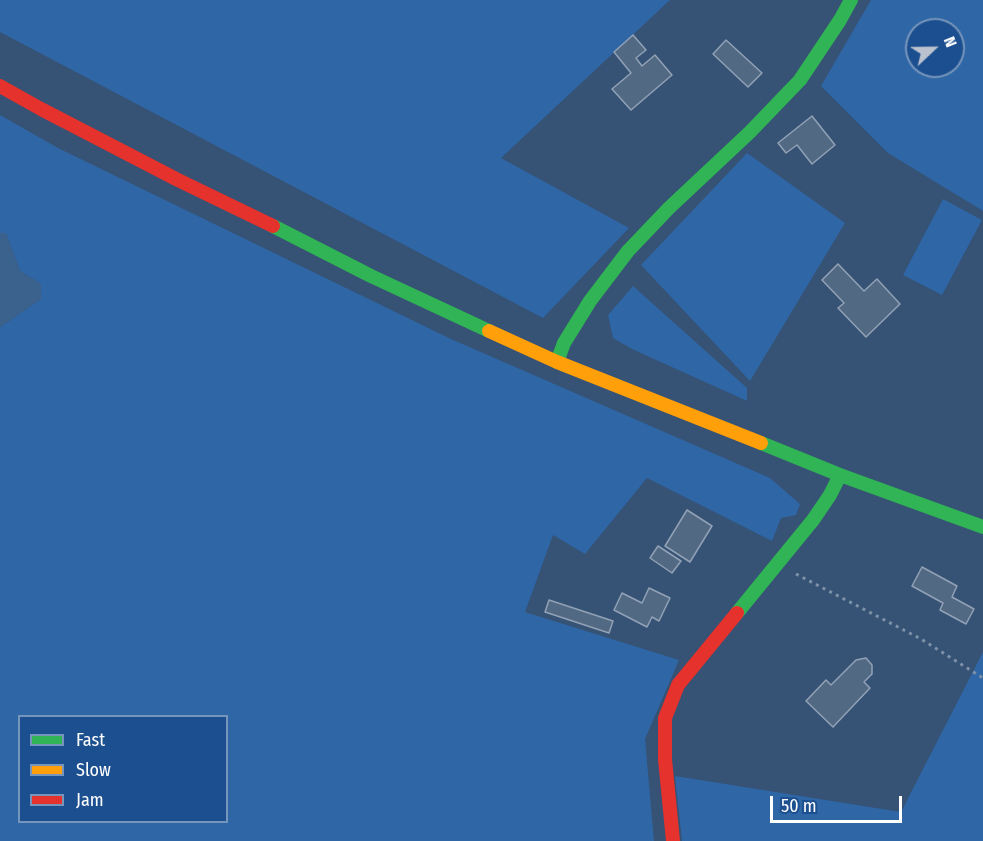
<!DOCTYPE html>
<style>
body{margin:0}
#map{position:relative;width:983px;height:841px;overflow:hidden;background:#365274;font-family:"Fira Sans Condensed",sans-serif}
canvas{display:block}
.legend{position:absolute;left:18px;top:715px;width:210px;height:108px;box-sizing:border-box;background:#1b4f8f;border:2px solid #7695bc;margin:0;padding:8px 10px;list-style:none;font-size:18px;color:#fff}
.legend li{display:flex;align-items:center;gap:12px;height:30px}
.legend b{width:30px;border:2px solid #7695bc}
.north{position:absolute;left:905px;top:18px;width:60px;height:60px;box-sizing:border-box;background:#1b4f8f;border:2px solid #7695bc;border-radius:50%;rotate:68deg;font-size:16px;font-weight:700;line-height:24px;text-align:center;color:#fff}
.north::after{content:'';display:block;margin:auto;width:21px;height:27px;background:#b9c2ce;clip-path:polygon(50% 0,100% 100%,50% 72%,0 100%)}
.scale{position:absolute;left:770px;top:796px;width:132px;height:27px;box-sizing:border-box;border:3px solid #fff;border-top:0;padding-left:8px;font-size:18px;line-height:21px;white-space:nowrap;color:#fff;-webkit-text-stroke:4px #1b4f8f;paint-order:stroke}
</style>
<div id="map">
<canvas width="983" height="841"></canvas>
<ul class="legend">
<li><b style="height:8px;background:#30b455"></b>Fast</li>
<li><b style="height:8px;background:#ff9f0a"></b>Slow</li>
<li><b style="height:8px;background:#e5322d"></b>Jam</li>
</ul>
<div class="north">N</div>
<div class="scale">50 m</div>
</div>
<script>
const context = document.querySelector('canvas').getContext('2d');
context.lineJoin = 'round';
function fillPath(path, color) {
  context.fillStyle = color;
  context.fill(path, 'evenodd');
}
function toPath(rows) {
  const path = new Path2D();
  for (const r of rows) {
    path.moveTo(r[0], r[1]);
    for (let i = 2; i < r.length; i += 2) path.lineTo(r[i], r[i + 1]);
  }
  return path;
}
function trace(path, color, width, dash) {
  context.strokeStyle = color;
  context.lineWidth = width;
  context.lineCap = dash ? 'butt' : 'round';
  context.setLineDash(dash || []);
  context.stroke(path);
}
const green = toPath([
 [0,0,670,0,501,158,629,228,543,318,0,32],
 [871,0,983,0,983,211,888,153,821,86],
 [917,30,953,30,953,66,917,66],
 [0,115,58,148,451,339,770,478,800,504,796,515,781,518,772,541,647,478,585,554,553,535,525,612,679,660,645,739,654,841,0,841,0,327,41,299,41,284,20,271,6,233,0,233],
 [20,716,226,716,226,822,20,822],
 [747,153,845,223,750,381,641,265],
 [943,199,982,220,942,295,903,275],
 [633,286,747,388,747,401,632,349,613,338,608,315],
 [983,652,983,841,682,841,675,776,901,812]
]);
const water = toPath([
 [0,233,6,233,20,271,41,284,41,299,0,327]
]);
const building = toPath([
 [633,35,646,50,636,58,642,66,655,55,672,75,631,110,612,89,631,73,614,52,633,35],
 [726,40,762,73,748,87,713,54,726,40],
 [812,116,835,145,812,164,797,145,786,153,778,143,812,116],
 [838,264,864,291,877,279,900,304,866,337,838,308,844,303,822,280,838,264],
 [687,510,712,526,690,562,665,546,687,510],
 [658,546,681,561,672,573,650,558,658,546],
 [922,567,957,586,952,597,974,609,966,624,940,610,943,603,912,586,922,567],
 [649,588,670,598,659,621,652,617,647,627,614,610,622,593,642,603,649,588],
 [549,600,613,621,609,633,545,612,549,600],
 [866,658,872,665,872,674,864,682,870,688,833,727,806,701,826,680,831,685,856,660,866,658]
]);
const path = toPath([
 [796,574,921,639,983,678]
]);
const fast = toPath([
 [273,226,371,276,489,331],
 [557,362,564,343,590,301,628,251,669,208,750,132,800,80,840,20,851,0],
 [761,443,840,475,983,527],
 [737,613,813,520,830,495,840,475]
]);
const slow = toPath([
 [489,331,557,362,761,443]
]);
const jam = toPath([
 [0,86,41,109,178,180,273,226],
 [673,841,665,759,665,718,678,685,737,613]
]);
fillPath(green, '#2f66a5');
fillPath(water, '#3b618d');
fillPath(building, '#526984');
trace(building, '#92a2b6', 1.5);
trace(path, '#7d92a8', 3, [3, 4.5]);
trace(fast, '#30b455', 14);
trace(slow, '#ff9f0a', 14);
trace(jam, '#e5322d', 14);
</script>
